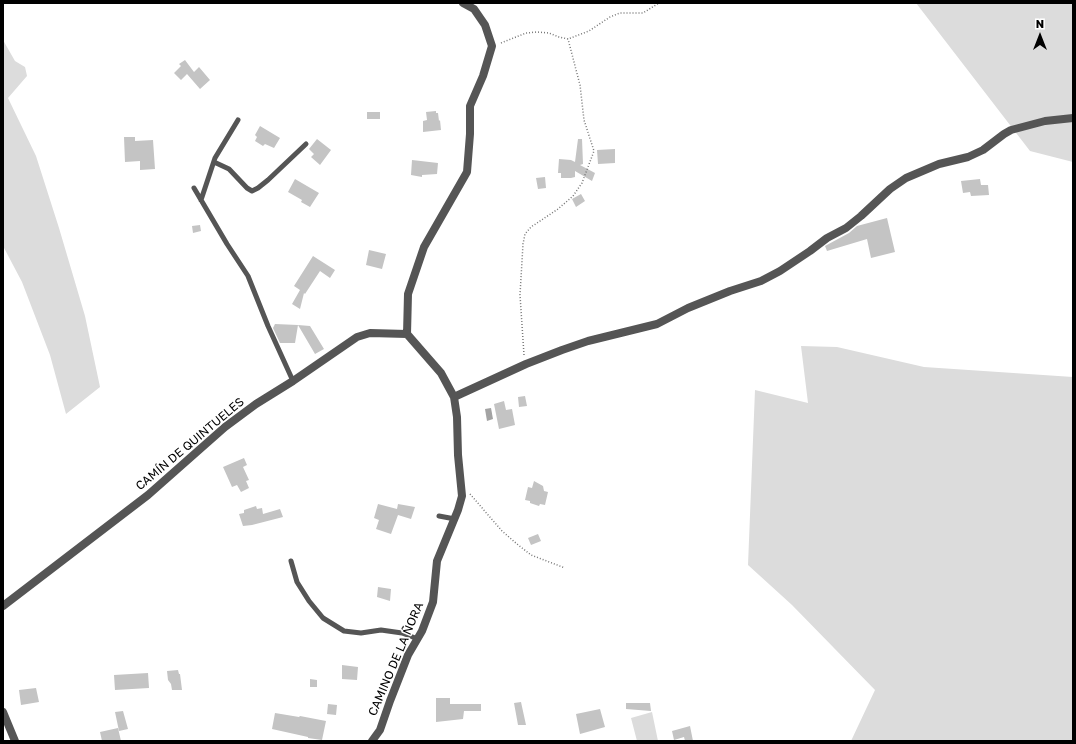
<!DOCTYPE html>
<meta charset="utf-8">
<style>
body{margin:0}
#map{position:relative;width:1076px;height:744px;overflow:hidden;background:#fff;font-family:"Golos Text",sans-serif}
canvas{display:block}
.frame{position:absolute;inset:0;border:4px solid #000;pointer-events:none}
.north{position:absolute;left:1020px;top:16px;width:40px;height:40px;-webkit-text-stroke:3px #fff;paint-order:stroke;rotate:0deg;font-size:11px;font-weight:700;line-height:16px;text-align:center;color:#000}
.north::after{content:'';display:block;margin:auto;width:14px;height:18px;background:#000;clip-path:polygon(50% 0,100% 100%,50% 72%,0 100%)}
</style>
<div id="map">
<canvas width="1076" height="744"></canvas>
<div class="frame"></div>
<div class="north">N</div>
</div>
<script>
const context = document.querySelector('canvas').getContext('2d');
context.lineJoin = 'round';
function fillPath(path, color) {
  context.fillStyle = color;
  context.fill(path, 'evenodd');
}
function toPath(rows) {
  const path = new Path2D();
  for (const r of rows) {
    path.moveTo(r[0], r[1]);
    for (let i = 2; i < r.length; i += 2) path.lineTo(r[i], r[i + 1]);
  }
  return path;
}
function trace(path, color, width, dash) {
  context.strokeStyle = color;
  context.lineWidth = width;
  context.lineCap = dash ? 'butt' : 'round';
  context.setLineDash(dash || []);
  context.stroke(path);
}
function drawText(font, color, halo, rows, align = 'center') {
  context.font = font + ' "Golos Text",sans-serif';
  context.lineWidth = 3;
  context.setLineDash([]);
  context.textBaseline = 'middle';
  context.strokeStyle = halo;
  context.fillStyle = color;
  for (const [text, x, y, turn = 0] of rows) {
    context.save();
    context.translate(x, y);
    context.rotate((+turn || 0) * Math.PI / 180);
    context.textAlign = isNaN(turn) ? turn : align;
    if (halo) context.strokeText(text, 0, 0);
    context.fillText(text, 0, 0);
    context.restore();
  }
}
const green = toPath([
 [916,3,1073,3,1073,162,1030,151],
 [3,40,15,61,25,67,27,76,8,98,36,156,59,228,85,316,100,387,66,414,50,355,22,282,3,246],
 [801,346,837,347,924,367,1073,377,1073,741,851,741,875,690,792,605,748,565,755,390,808,403],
 [652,712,658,741,637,741,631,718]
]);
const water = toPath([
 [491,408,493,419,487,421,485,409]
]);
const building = toPath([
 [185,60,194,72,199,67,210,80,200,89,187,74,181,80,174,73,181,66,179,64],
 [436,111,436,113,438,113,439,121,440,120,441,130,423,132,423,121,427,120,426,112],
 [367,112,380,112,380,119,367,119],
 [260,126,280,138,274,148,265,144,263,146,255,141,257,137,255,135],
 [124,137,135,137,135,141,153,140,155,169,140,170,140,161,125,162],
 [317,139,331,150,320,165,311,157,314,154,309,149],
 [578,139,582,139,583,164,580,165,595,173,592,181,575,171,575,177,571,178,561,178,561,173,558,173,559,159,571,160,575,162],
 [615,149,615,163,598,164,597,150],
 [412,160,438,163,437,174,422,175,422,177,411,175],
 [545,177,546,188,538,189,536,178],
 [295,179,319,193,310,207,301,202,302,200,288,192],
 [980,179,981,185,988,185,989,195,971,196,970,192,963,193,961,181],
 [581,194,585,201,576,207,572,199],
 [887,218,895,252,871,258,867,239,827,251,825,246,849,233,857,226],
 [200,225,201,231,193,233,192,226],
 [369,250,386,254,382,269,366,265],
 [313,256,335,270,330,278,320,271,305,294,304,293,300,309,292,304,300,290,294,286],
 [275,324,298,325,295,343,280,343,273,328],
 [298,325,310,326,324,349,315,354],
 [525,396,527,406,519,407,518,397],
 [504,401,506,410,512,409,515,425,499,429,494,404],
 [244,458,247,465,243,467,249,480,246,481,249,488,241,492,237,485,232,487,223,467],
 [534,481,543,486,544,491,548,492,545,505,540,504,539,506,530,503,530,501,525,500,528,487,532,488],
 [378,504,397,509,398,504,415,507,411,519,398,515,391,534,376,529,379,520,374,518],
 [256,506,257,509,262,508,263,514,280,509,283,517,252,525,243,526,239,514,244,513,244,510],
 [538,534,541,541,531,545,528,538],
 [378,587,391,589,390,601,377,597],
 [342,665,358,667,357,680,342,679],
 [178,670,179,674,180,674,182,690,172,690,171,684,168,680,167,671],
 [148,673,149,688,115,690,114,675],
 [310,679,317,680,317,687,310,687],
 [36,688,39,702,21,705,19,690],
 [436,698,450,698,450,704,481,704,481,711,464,711,463,719,436,722],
 [521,702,526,725,518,725,514,703],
 [626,703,650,703,651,711,626,709],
 [328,704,337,705,336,715,327,714],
 [600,709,605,727,580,734,576,714],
 [123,711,128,729,119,731,115,712],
 [275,713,299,717,300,716,326,721,322,740,308,738,308,737,272,729],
 [690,726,693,741,685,741,684,737,674,740,672,731],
 [118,728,121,741,102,741,100,732]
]);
const path = toPath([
 [501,43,526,33,537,32,549,33,559,37,568,39,589,31,610,17,620,13,643,13,659,3],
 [524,355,520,295,523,244,525,234,531,227,558,209,573,196,582,183,594,151,584,120,580,85,568,39],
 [470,494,502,531,517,544,531,555,565,568]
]);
const lane = toPath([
 [214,162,229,169,247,188,252,191,258,188,268,180,306,144],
 [194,188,227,244,248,276,268,326,293,381],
 [201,200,215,158,238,120],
 [439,516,455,519],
 [291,561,297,582,309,601,323,618,344,631,361,633,381,630,402,633,418,639]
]);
const street = toPath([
 [454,397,526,364,562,350,588,341,657,324,688,308,730,291,761,281,780,271,810,251,827,238,846,228,861,216,890,189,906,178,939,164,968,157,983,150,1004,134,1011,130,1045,121,1073,118],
 [3,606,148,495,225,427,256,404,293,381,357,337,370,333,407,334],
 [3,712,15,741],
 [372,741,380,730,390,701,408,655,422,631,433,602,437,561,458,510,462,496,458,455,457,417,454,397,441,373,407,334,408,294,424,247,467,172,470,134,470,106,483,76,492,46,485,25,474,9,463,3]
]);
const streetNames = [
 ["CAMÍN DE QUINTUELES",190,444,-40],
 ["CAMINO DE LA ÑORA",396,659,-67]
];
fillPath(green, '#dcdcdc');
fillPath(water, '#a3a3a3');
fillPath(building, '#c4c4c4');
trace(path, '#777', 1.5, [1, 2]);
trace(lane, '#555', 5);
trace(street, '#555', 8);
drawText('12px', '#000', '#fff', streetNames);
</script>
